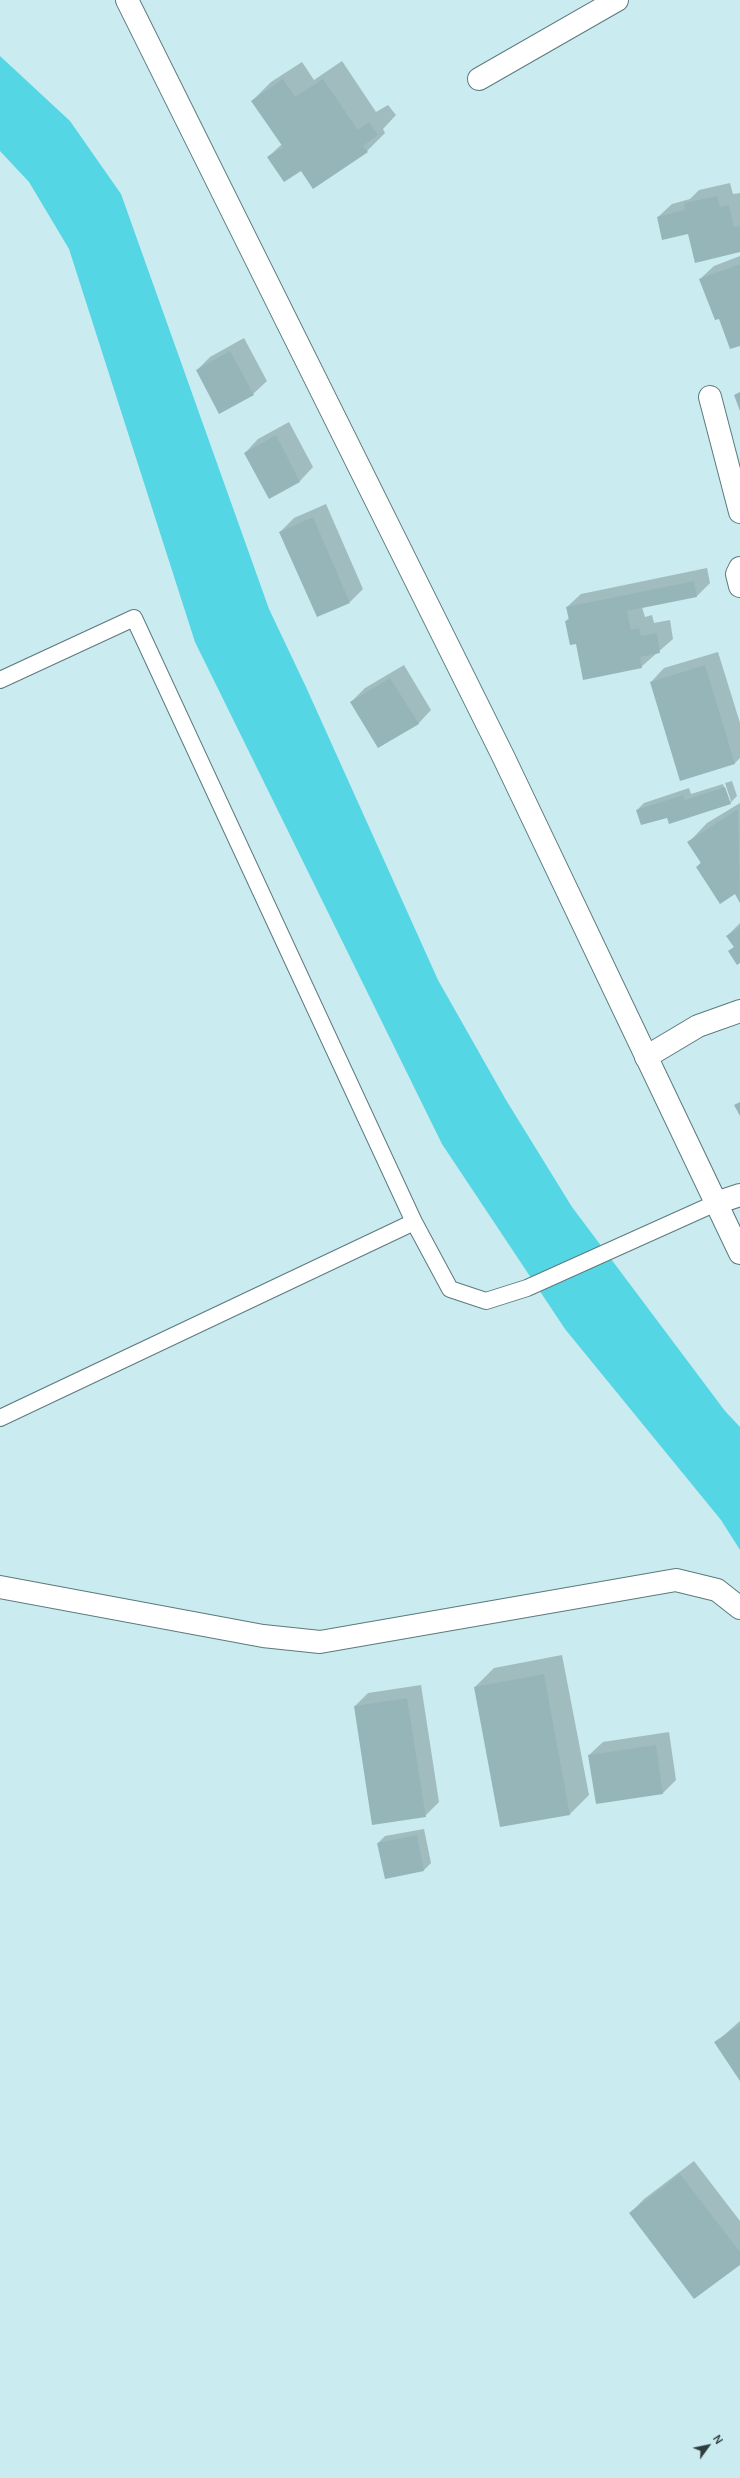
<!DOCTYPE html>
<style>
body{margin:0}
#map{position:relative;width:740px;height:2478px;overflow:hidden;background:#caebef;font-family:Manrope,sans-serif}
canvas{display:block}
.north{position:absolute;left:688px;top:2426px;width:40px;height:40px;-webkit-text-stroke:3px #caebef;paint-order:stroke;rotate:57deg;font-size:11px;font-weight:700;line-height:16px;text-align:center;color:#2e3c3e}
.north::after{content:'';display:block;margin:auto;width:14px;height:18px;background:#2e3c3e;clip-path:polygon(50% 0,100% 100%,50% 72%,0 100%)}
</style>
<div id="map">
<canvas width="740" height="2478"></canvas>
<div class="north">N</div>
</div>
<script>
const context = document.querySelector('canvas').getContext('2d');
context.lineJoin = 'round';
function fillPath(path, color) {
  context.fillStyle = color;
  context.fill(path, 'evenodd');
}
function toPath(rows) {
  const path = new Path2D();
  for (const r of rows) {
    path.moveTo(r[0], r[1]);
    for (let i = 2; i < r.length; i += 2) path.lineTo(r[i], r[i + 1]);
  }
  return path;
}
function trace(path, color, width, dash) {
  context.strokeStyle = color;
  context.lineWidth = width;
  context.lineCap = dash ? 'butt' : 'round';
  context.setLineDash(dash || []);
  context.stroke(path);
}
const water = toPath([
 [0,56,70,121,121,194,269,609,306,687,438,980,506,1100,572,1207,725,1411,740,1427,740,1550,721,1520,565,1329,442,1144,195,642,69,249,29,182,0,151]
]);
const shadow = toPath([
 [342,61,376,112,388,105,396,115,383,129,385,133,367,151,301,170,268,157,282,144,252,101,271,82,302,62,314,80],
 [730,183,733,194,740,193,740,251,688,233,658,217,672,204,690,199,699,190],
 [740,256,740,345,719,318,700,279,714,266],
 [244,338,267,381,253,394,197,370,210,357],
 [289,422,313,467,300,481,269,497,245,453,258,439],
 [326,504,363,589,350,602,280,532,294,518],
 [707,568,710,583,697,596,642,607,645,617,652,615,654,623,670,620,673,639,641,667,577,643,566,621,570,617,567,607,581,594],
 [718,652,740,723,740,758,735,763,681,780,651,682,664,668],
 [404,665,431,710,418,724,351,702,365,688],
 [732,781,737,796,730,803,668,816,637,810,644,803,689,788,691,794,723,784,729,801,731,801,725,783],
 [740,803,740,901,735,893,697,867,701,862,689,842,707,823],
 [740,923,740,962,730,951,734,947,727,936],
 [562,1655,589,1795,570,1814,501,1826,475,1687,494,1668],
 [421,1685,439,1802,425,1816,355,1706,368,1693],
 [669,1732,676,1780,663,1793,597,1803,589,1755,603,1742],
 [424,1829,431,1863,424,1870,386,1878,378,1843,385,1836],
 [740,2021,740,2079,716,2042],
 [694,2161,740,2221,740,2263,630,2213,644,2199]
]);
const building = toPath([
 [283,79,295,97,323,79,358,130,369,122,378,135,363,146,368,152,313,189,301,171,284,182,267,157,283,147,251,101],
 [717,196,720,207,729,205,734,227,740,226,740,252,695,263,688,234,662,240,657,217,685,210,684,203],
 [740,264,740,346,730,349,719,319,715,320,699,279],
 [230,351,254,395,219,414,196,370],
 [740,392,740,411,734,395],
 [276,435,300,482,269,499,244,453],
 [313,517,350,603,317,617,279,532],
 [694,581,697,597,627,611,631,630,639,628,641,636,657,633,660,653,640,657,642,668,583,680,576,644,570,645,565,621,569,620,566,607],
 [705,665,735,764,680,781,650,682],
 [390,678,419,724,378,748,350,702],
 [725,787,731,804,669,824,667,818,641,825,636,810,683,795,685,800],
 [738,809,740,903,735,894,720,904,696,867,701,863,687,842],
 [740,927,740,963,737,965,728,951,734,947,726,936],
 [740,1102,740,1116,734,1105],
 [544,1674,570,1815,500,1827,474,1687],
 [407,1698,426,1817,372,1825,354,1706],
 [656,1745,663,1794,596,1804,588,1755],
 [417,1835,424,1871,385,1879,377,1843],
 [740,2025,740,2081,714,2042],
 [680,2174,740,2252,740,2265,694,2299,629,2213]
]);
const lane = toPath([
 [0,680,134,618,414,1222,450,1289,486,1301,527,1288,716,1203],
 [0,1418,414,1222]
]);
const street = toPath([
 [479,79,617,0],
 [710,397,740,512],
 [740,568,737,574,740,586],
 [646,1057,698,1026,740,1011],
 [0,1587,263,1636,320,1642,676,1580,717,1590,740,1608]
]);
const secondary = toPath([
 [127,0,503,756,740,1253],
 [716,1203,740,1195]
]);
fillPath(water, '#55d6e4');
fillPath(shadow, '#0003');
fillPath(building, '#95b5b9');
trace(lane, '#5b7a7d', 18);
trace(street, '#5b7a7d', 24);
trace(secondary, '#5b7a7d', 24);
trace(lane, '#fff', 16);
trace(street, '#fff', 22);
trace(secondary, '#fff', 22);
</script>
